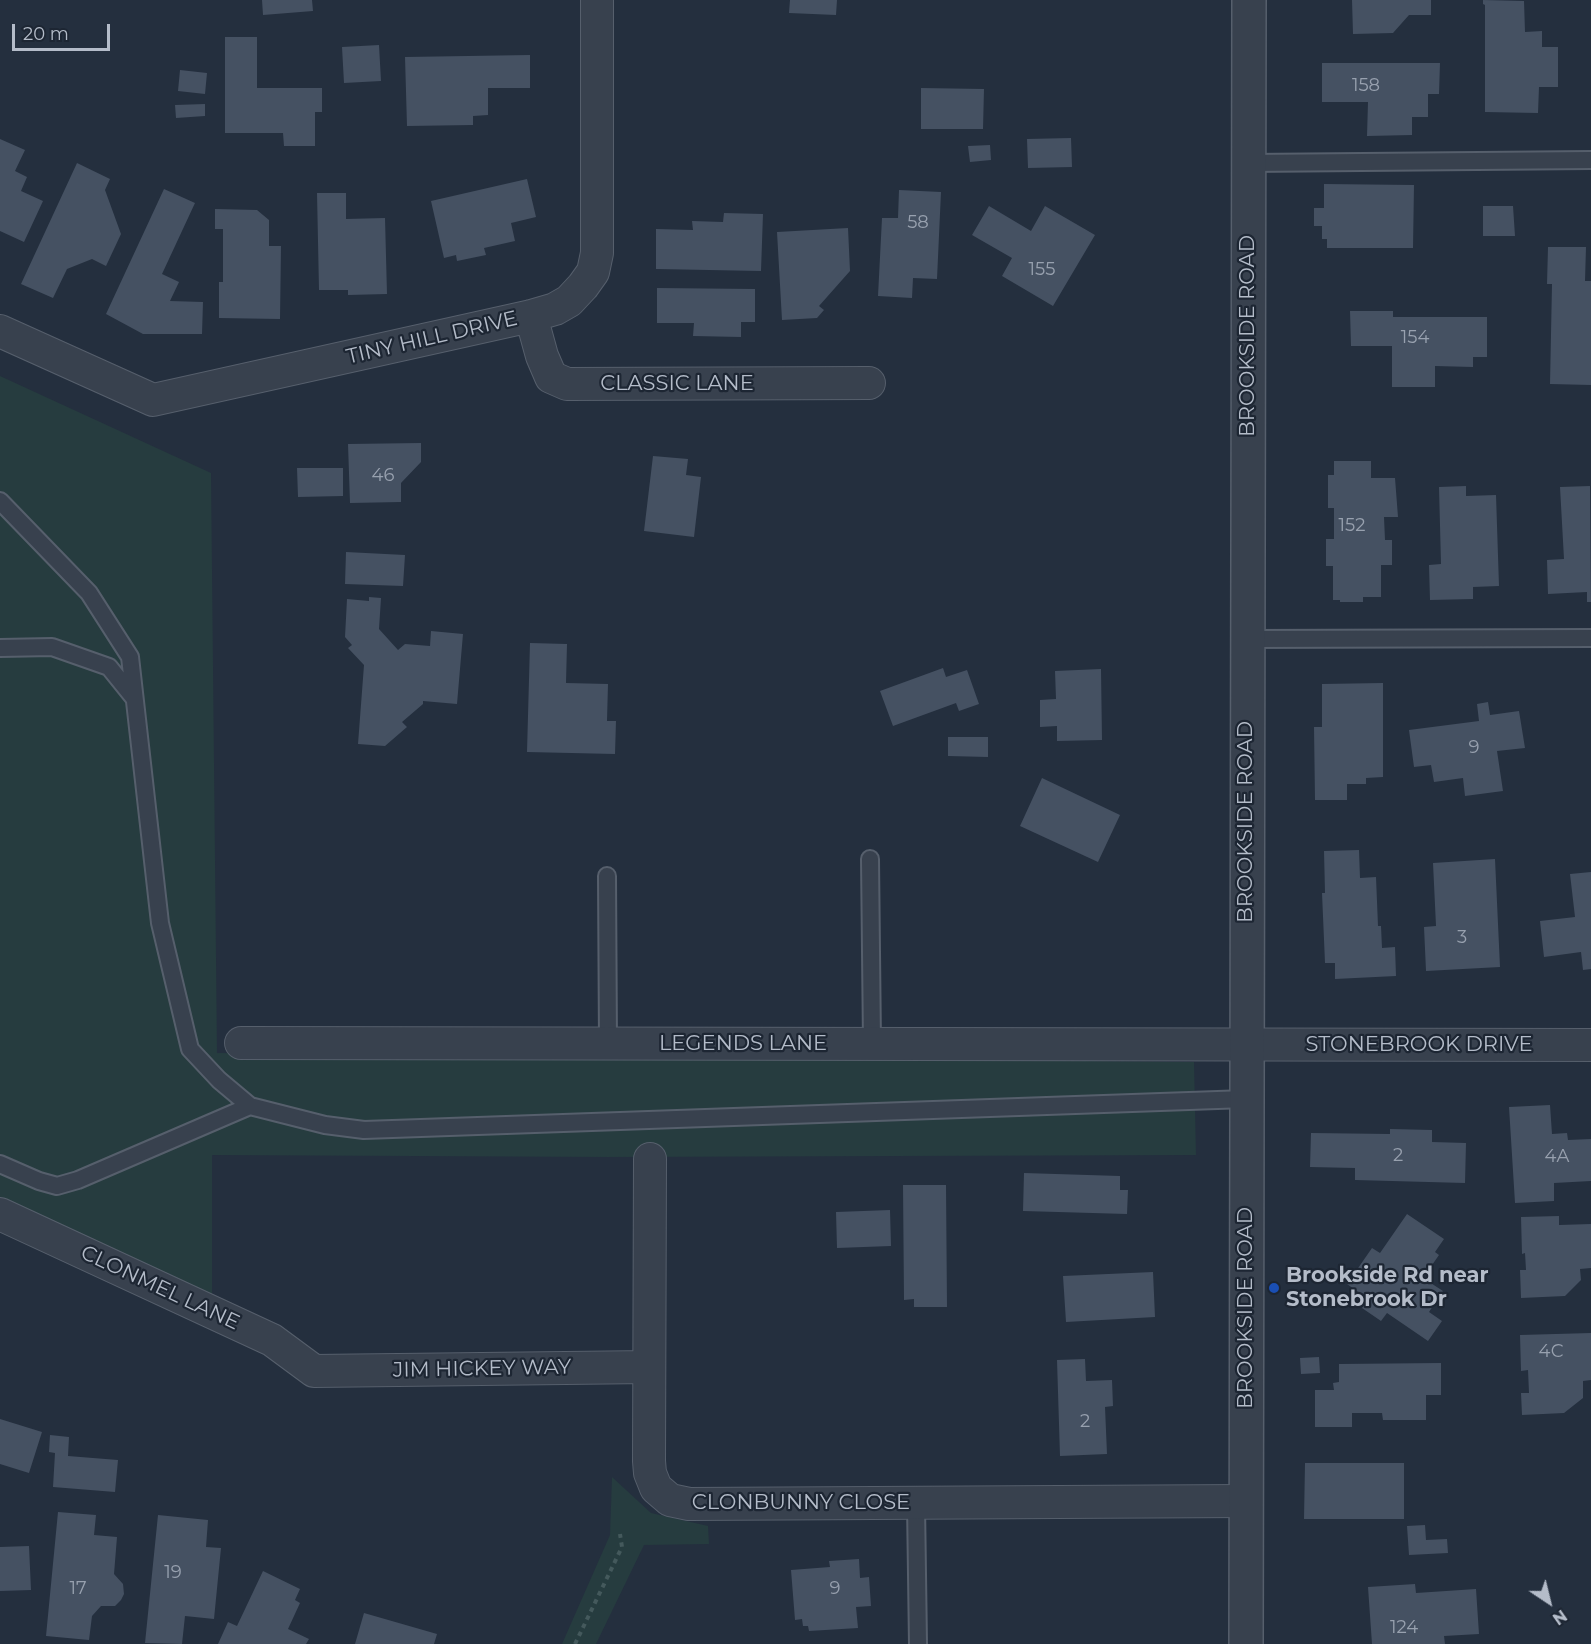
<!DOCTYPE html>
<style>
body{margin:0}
#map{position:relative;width:1591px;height:1644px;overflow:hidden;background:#242f3e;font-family:Montserrat,sans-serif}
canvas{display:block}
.north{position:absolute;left:1519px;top:1572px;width:60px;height:60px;-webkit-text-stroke:4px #1d2633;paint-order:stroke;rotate:145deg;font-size:16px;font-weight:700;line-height:24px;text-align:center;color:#b4bcc9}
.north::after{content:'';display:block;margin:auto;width:21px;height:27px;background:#b4bcc9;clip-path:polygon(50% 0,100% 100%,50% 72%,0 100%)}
.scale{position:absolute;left:12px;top:24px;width:98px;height:27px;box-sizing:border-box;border:3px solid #b4bcc9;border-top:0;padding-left:8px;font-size:18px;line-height:21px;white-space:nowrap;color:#b4bcc9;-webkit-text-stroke:4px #1d2633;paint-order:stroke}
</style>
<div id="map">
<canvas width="1591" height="1644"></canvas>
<div class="north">N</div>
<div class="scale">20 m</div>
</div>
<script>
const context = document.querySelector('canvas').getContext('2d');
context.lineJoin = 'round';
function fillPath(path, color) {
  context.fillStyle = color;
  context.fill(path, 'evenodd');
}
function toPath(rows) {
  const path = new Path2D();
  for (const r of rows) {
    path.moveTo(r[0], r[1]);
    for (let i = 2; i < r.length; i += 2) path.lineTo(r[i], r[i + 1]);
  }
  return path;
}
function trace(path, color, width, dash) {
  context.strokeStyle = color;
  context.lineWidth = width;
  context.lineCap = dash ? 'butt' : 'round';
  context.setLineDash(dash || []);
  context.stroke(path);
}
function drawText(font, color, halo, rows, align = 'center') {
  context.font = font + ' Montserrat,sans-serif';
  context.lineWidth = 4.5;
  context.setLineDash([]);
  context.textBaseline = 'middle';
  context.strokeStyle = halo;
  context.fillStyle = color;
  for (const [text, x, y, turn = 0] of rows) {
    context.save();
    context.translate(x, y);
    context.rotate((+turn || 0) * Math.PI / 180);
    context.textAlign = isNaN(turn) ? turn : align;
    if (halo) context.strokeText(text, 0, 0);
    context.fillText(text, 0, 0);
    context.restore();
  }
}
const green = toPath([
 [0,376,211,473,217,1053,1194,1062,1196,1155,608,1157,212,1155,212,1295,0,1199],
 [612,1477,651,1513,708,1526,709,1544,644,1545,596,1644,562,1644,610,1535]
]);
const building = toPath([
 [262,0,312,0,313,11,263,15],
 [790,0,837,0,836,15,789,13],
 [1352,0,1431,0,1431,15,1409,15,1393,33,1353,34],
 [1483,0,1524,1,1525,32,1542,31,1542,47,1558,47,1558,87,1539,87,1538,113,1485,112,1485,5,1483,4],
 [225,37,257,37,257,88,322,88,322,112,315,112,315,146,284,146,283,133,225,133],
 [379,45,381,81,344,83,342,47],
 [530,55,530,88,488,88,488,115,473,116,473,125,407,126,405,57],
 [1322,63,1440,63,1439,94,1428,94,1428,117,1412,117,1412,135,1367,136,1368,102,1322,102],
 [180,70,207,73,205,94,178,91],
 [921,88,984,89,983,129,921,129],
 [205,104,205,116,176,118,175,105],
 [1071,138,1072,167,1028,168,1027,139],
 [0,139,25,150,15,171,27,177,21,191,43,201,24,242,0,231],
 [990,145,991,160,970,162,968,146],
 [77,163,110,179,105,190,121,234,106,266,92,259,67,269,53,298,21,284],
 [527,179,536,217,511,223,515,241,484,248,486,255,457,261,456,255,444,258,431,201],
 [1324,184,1414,185,1413,248,1327,248,1327,239,1322,239,1322,226,1314,226,1314,208,1324,208],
 [164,189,195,203,162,274,179,282,170,301,203,302,202,334,143,334,106,314],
 [899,190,941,192,937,279,913,278,912,298,878,296,882,218,898,218],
 [317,193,346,193,346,219,385,218,387,294,348,295,348,290,319,290],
 [989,206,1031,231,1045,206,1095,235,1053,306,1002,276,1012,258,972,235],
 [1483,206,1513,206,1515,236,1483,236],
 [215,209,257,210,269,220,269,246,281,246,280,319,219,318,219,282,223,282,223,229,215,229],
 [724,213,763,214,761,271,656,269,656,229,693,230,692,221,723,222],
 [848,228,850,271,819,306,824,310,817,318,782,320,777,232],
 [1548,247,1586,247,1585,281,1591,281,1591,385,1550,384,1552,284,1547,284],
 [657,288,755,289,755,322,741,322,741,337,693,336,694,323,657,323],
 [1350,311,1393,311,1393,317,1487,317,1487,357,1473,357,1473,367,1435,366,1435,387,1392,387,1392,346,1351,346],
 [421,443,421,462,401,483,401,502,350,503,348,444],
 [653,456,688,459,686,475,701,477,694,537,644,531],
 [1334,461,1371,461,1371,478,1395,478,1398,517,1384,517,1385,540,1392,540,1392,565,1381,565,1381,597,1363,597,1363,602,1340,602,1340,600,1333,600,1333,566,1326,566,1326,539,1334,539,1334,508,1328,508,1328,475,1334,475],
 [297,468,343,468,343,496,298,497],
 [1466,486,1466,496,1496,495,1499,586,1473,587,1473,599,1430,600,1429,565,1441,564,1439,487],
 [1590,486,1591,602,1587,602,1587,592,1548,594,1547,560,1564,559,1560,487],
 [346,552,405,555,403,586,345,584],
 [369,597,381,598,379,629,398,650,405,644,430,646,431,631,463,634,457,704,423,701,423,704,402,722,407,727,385,746,358,744,364,665,348,648,352,645,345,637,347,599,369,601],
 [530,643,567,644,566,683,608,684,607,721,616,721,615,754,527,752],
 [943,668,946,677,967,670,979,704,959,711,956,703,893,726,880,691],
 [1101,669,1102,740,1057,741,1057,726,1040,727,1040,700,1056,699,1055,671],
 [1383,683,1383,777,1366,778,1366,784,1347,784,1347,800,1315,800,1314,727,1322,727,1322,684],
 [1488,702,1490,715,1519,711,1525,748,1497,751,1503,791,1465,796,1463,778,1434,782,1431,765,1414,767,1409,730,1479,721,1477,704],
 [948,737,988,737,988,757,948,756],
 [1042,778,1120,815,1098,862,1020,826],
 [1359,850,1360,878,1376,877,1378,926,1381,926,1382,948,1395,947,1396,976,1335,979,1335,963,1325,963,1322,893,1325,893,1324,851],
 [1495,859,1500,967,1426,971,1424,927,1436,926,1433,863],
 [1591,872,1591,969,1583,970,1581,952,1544,957,1540,921,1575,917,1570,874],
 [1550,1105,1552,1134,1567,1133,1568,1140,1591,1139,1591,1181,1554,1183,1554,1201,1515,1203,1509,1107],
 [1390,1129,1432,1130,1432,1142,1466,1143,1465,1183,1355,1180,1355,1168,1310,1167,1311,1133,1390,1134],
 [1024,1173,1120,1176,1120,1190,1128,1190,1127,1214,1023,1211],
 [903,1185,946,1185,947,1307,914,1307,914,1299,904,1300],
 [890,1210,891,1246,837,1248,836,1212],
 [1407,1214,1444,1239,1435,1252,1439,1255,1423,1278,1443,1291,1429,1312,1442,1321,1428,1341,1387,1313,1381,1321,1362,1308,1368,1299,1347,1284,1372,1248,1380,1253],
 [1559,1216,1559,1225,1591,1224,1591,1268,1580,1269,1581,1280,1565,1296,1521,1298,1520,1270,1526,1270,1525,1253,1522,1254,1521,1217],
 [1153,1272,1155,1317,1066,1322,1063,1276],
 [1591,1333,1591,1380,1583,1381,1583,1398,1564,1413,1522,1415,1521,1393,1529,1393,1528,1370,1521,1371,1520,1335],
 [1319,1357,1320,1373,1301,1374,1300,1358],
 [1085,1359,1086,1381,1112,1380,1113,1406,1105,1407,1107,1454,1060,1456,1057,1360],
 [1441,1363,1441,1395,1426,1395,1426,1420,1383,1420,1382,1413,1352,1413,1352,1427,1315,1427,1315,1390,1334,1390,1333,1383,1339,1382,1339,1364],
 [0,1419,42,1432,29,1473,0,1464],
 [50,1435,69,1437,68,1456,118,1460,115,1492,53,1487,55,1453,49,1452],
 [1305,1463,1404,1463,1404,1519,1304,1519],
 [58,1512,96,1515,94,1535,117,1537,114,1574,123,1584,124,1594,121,1600,115,1606,101,1606,92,1616,89,1640,46,1636],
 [158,1515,208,1520,206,1547,221,1548,214,1619,185,1616,182,1644,145,1643],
 [1425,1525,1426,1540,1447,1539,1448,1553,1409,1555,1407,1526],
 [29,1546,31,1590,0,1591,0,1547],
 [859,1559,860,1578,869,1577,871,1606,856,1607,858,1628,809,1631,808,1626,803,1626,802,1619,795,1620,791,1570,830,1567,829,1561],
 [263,1571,300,1589,295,1600,300,1603,288,1629,309,1639,306,1644,218,1644,228,1622,237,1626],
 [1415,1584,1416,1593,1476,1589,1479,1634,1444,1636,1445,1644,1372,1644,1368,1587],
 [364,1613,437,1634,434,1644,355,1644]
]);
const path = toPath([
 [575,1644,622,1547,620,1534]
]);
const service = toPath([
 [1248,163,1591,160],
 [0,501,89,593,130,657,160,923,190,1049,219,1080,250,1106,325,1125,364,1130,1246,1099],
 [1247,639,1591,638],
 [0,648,52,647,109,667,134,698],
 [870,859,872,1044],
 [607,876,608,1044],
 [0,1164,39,1181,57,1186,78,1180,250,1106],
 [916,1504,918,1644]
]);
const minor = toPath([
 [531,316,542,356,551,377,567,384,869,383],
 [0,331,153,400,531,316,555,309,569,301,583,286,593,272,597,253,597,0],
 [241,1043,1591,1045],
 [650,1159,649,1461,650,1473,656,1488,670,1500,689,1504,1245,1501],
 [0,1214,272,1340,314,1371,649,1367]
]);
const tertiary = toPath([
 [1246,1644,1249,0]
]);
const markers = [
 [1274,1288,6,"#1a4fb4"]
];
const numberNames = [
 ["158",1366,86],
 ["58",918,223],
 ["155",1042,270],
 ["154",1415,338],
 ["46",383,476],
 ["152",1352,526],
 ["9",1474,748],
 ["3",1462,938],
 ["2",1398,1156],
 ["4A",1557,1157],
 ["4C",1551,1352],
 ["2",1085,1422],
 ["19",173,1573],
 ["17",78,1589],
 ["9",835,1589],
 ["124",1404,1628]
];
const streetNames = [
 ["BROOKSIDE ROAD",1248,336,-90],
 ["TINY HILL DRIVE",432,338,-13],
 ["CLASSIC LANE",677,384],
 ["BROOKSIDE ROAD",1246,822,-90],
 ["LEGENDS LANE",743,1044],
 ["STONEBROOK DRIVE",1419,1045],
 ["CLONMEL LANE",160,1288,25],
 ["BROOKSIDE ROAD",1246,1308,-90],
 ["JIM HICKEY WAY",482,1369,-1],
 ["CLONBUNNY CLOSE",801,1503]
];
const poiNames = [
 ["Brookside Rd near",1286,1276],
 ["Stonebrook Dr",1286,1300]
];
fillPath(green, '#263c3f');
fillPath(building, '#455162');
trace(service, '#565f6c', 20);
trace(minor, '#565f6c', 34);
trace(tertiary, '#565f6c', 36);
trace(path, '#44595c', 4, [4.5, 4.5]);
trace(service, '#38414e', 16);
trace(minor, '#38414e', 32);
trace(tertiary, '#38414e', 33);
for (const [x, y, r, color] of markers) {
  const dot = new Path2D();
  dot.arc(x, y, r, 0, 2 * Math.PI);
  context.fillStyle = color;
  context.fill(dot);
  trace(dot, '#1d2633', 2);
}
drawText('18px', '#98a1af', null, numberNames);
drawText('21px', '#b4bcc9', '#1d2633', streetNames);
drawText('bold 21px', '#b4bcc9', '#1d2633', poiNames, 'left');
</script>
